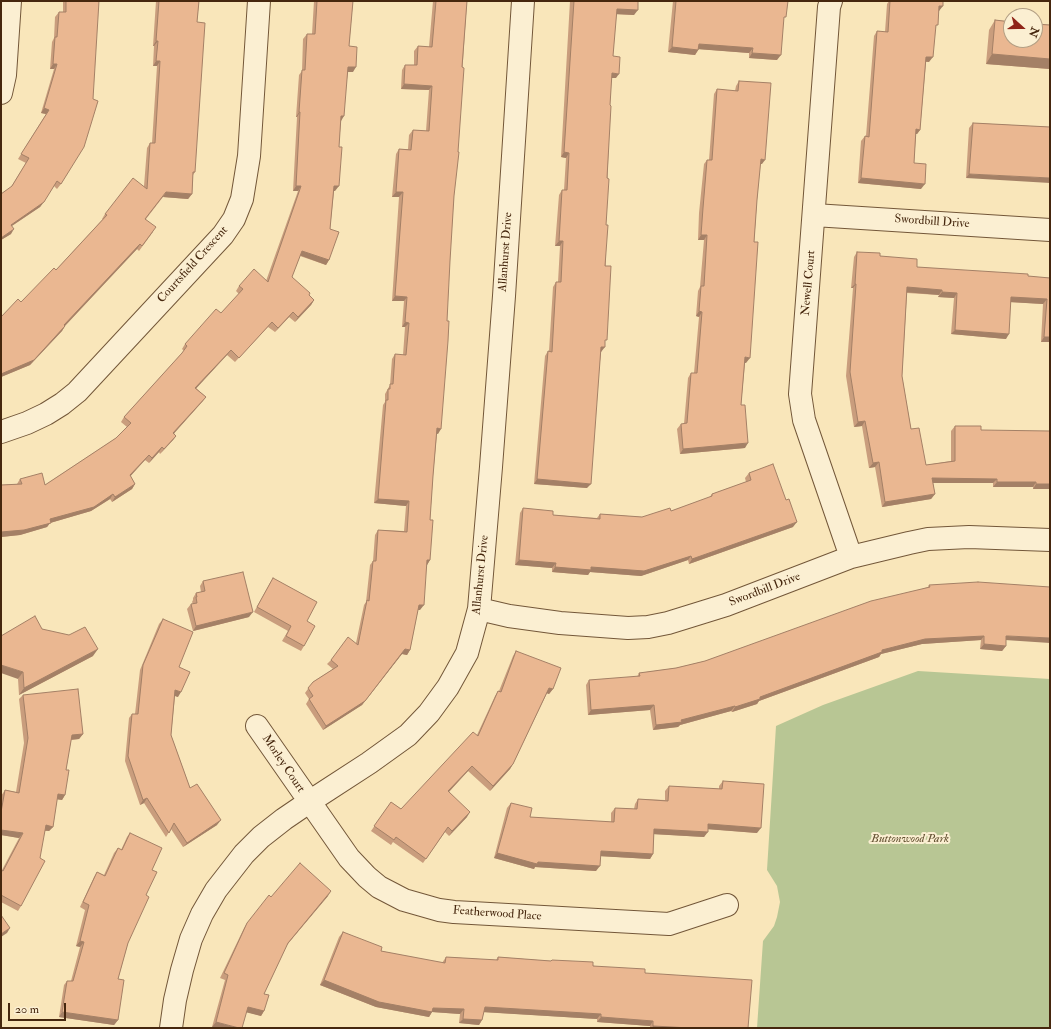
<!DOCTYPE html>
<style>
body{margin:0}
#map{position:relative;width:1051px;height:1029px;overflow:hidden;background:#f9e6ba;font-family:"IM FELL Double Pica",serif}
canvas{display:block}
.frame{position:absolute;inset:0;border:2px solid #46270e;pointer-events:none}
.north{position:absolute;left:1003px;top:8px;width:40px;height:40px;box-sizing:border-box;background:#fbefd2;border:1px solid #b39f84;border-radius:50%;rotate:111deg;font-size:11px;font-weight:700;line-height:16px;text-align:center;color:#46270e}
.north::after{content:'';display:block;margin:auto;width:14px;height:18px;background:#8f2418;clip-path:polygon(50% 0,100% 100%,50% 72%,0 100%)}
.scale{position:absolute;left:8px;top:1003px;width:58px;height:18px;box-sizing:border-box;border:2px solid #46270e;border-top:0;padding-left:5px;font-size:12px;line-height:14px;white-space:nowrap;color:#46270e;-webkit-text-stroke:3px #fbefd2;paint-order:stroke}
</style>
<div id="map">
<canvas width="1051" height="1029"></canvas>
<div class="frame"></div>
<div class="north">N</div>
<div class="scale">20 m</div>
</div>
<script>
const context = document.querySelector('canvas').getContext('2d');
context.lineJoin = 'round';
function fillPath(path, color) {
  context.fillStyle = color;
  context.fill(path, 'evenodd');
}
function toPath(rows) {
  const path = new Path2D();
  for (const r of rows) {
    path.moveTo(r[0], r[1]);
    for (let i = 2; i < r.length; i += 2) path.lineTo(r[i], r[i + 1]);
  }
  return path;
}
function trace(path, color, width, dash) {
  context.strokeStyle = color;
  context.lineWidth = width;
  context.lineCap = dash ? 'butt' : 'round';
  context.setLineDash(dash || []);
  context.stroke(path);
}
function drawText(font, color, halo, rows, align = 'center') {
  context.font = font + ' "IM FELL Double Pica",serif';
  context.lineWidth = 4;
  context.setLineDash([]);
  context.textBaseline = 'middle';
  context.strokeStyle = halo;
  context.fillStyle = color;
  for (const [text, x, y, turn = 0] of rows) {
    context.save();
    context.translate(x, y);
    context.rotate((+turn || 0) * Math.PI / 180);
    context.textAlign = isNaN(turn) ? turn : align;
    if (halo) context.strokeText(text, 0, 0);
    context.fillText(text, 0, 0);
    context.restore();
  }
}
const green = toPath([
 [918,671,1050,679,1050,1028,757,1028,763,941,774,926,777,917,780,902,777,886,767,870,776,726,823,705]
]);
const minor = toPath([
 [831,1,829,7,800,394,804,420,851,557],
 [1,93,5,75,10,1],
 [814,215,1050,230],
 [1,432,27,423,46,414,62,404,77,392,223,235,234,219,242,199,249,156,259,1],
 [479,609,509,616,560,623,628,628,648,627,668,623,726,605,851,557,909,543,928,539,969,537,1050,540],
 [257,726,349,858,367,877,379,887,404,900,439,910,454,912,669,924,727,905],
 [171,1028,175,1000,182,970,191,939,202,914,216,890,244,854,261,837,284,819,309,802,369,763,408,735,429,713,448,687,467,653,479,609,491,467,504,296,523,1]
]);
const wall = toPath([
 [63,1,99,1,61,184,57,189,54,186,40,207,12,226,11,234,1,240,1,194,11,187,26,163,18,159,46,114,41,113,54,69,50,69,52,42,54,38,55,17,59,12,63,12],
 [156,1,199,1,197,22,195,172,193,175,192,194,188,199,163,197,146,219,153,232,139,251,137,249,65,326,62,331,30,365,1,377,1,317,21,302,56,270,103,219,102,219,105,214,144,186,147,148,150,143,152,143,157,66,153,66,154,46,153,46],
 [314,1,353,1,349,46,353,72,348,72,341,121,335,191,334,191,330,229,329,260,326,265,300,256,292,277,314,300,311,305,295,322,289,317,275,332,268,327,235,362,227,355,196,388,206,397,202,402,174,433,176,436,173,440,160,454,159,452,149,463,145,460,130,476,135,484,132,489,112,502,110,499,91,511,50,523,47,527,20,535,1,537,1,485,17,484,20,479,45,485,116,438,127,427,121,422,124,417,184,351,182,349,185,344,221,313,239,294,236,291,239,286,266,281,298,191,293,191,297,117,296,117,299,75,302,71,303,39,307,34,312,34],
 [428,1,467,1,438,434,437,433,433,476,430,520,430,560,427,565,420,610,418,610,410,650,407,655,402,654,362,705,323,730,306,704,309,699,305,693,313,682,333,669,327,664,331,660,356,643,364,605,366,602,370,565,373,561,375,535,378,530,404,531,406,506,374,503,383,405,385,402,385,394,390,385,392,359,395,354,403,355,405,327,402,327,404,301,392,301,399,197,392,197,396,154,399,149,408,149,409,135,413,130,426,131,429,90,401,89,402,70,405,65,414,65,414,51,418,46,429,47,433,1],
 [570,1,638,1,634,15,616,14,613,56,616,78,611,78,610,105,606,225,605,342,601,352,587,488,534,484,545,356,548,351,549,351,553,287,556,282,558,282,560,246,555,246,559,195,562,190,564,190,566,158,561,157],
 [673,1,788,1,783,21,777,60,749,58,749,53,699,49,695,55,668,52],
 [889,1,943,1,939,11,929,62,926,62,920,130,917,134,916,134,914,163,921,189,858,183,861,141,865,136,866,136,874,36,877,31,885,32,887,4],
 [995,20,1050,25,1050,69,986,64,989,30],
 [739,81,762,164,760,164,757,200,746,363,745,363,741,405,745,448,680,454,677,429,681,424,684,424,688,378,691,373,694,373,699,317,696,316,698,291,700,287,704,240,698,240,699,213,704,164,707,160,709,160,714,94,717,89,735,91,736,86],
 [973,123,1050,127,966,178,969,128],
 [857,252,880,256,917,267,1050,278,1050,342,1041,342,1043,304,1011,302,1006,339,951,334,954,298,938,297,939,295,907,293,902,376,911,429,926,465,951,461,951,431,955,426,981,430,1050,489,1033,489,1033,487,993,487,993,483,933,483,935,494,931,499,882,507,875,467,869,468,862,426,854,427,846,376,853,288,851,288,854,257],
 [749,473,793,527,689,564,688,560,641,576,590,572,588,575,552,572,552,568,515,565,520,513,523,508,553,515,597,518,600,514,642,517,671,511,709,498,712,494,746,482,745,478],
 [273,578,307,621,304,646,301,651,282,641,288,631,254,612,270,583],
 [203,581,249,617,193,631,187,609,191,604,193,604,192,602,193,600,193,598,196,593,201,592,200,586],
 [929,585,1006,641,1006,646,1002,651,980,649,981,640,922,644,881,654,879,657,759,701,757,704,732,712,731,711,680,725,678,727,653,730,650,710,588,715,586,685,589,680,637,677,639,673,676,668,705,661,928,587],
 [163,619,179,667,178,697,175,696,171,735,190,788,217,825,183,847,171,829,166,837,144,803,140,805,125,761,129,718,132,714,135,714,140,670,159,624],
 [42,629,93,656,19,695,18,679],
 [516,651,553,689,549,694,547,693,513,764,510,769,490,791,468,771,449,792,467,817,449,836,445,832,423,863,393,842,391,845,371,831,391,802,401,809,477,735,495,696,498,691,499,691,513,656],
 [23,695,83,734,79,739,71,740,66,770,65,795,62,800,57,799,53,827,49,831,45,831,21,906,18,911,1,902,1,870,2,870,19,838,1,835,1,796,5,790,16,792,24,743,19,699],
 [723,781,757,833,708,829,704,837,654,834,653,854,650,859,600,856,596,871,535,867,534,869,494,858,507,808,511,803,530,817,611,822,611,813,615,808,634,809,635,804,638,799,665,800,665,791,669,786,719,789,719,786],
 [130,833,152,870,146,895,128,943,118,979,118,1020,114,1025,59,1017,64,985,67,981,71,981,80,947,76,946,85,910,80,907,94,877,97,872,104,875,114,853,118,848,121,850,127,837],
 [328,896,287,945,264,994,264,1011,261,1016,247,1012,212,1027,225,980,220,978,244,928,247,923,271,897],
 [343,932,381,951,442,963,446,957,496,960,498,957,551,961,552,960,645,973,748,1028,650,1028,650,1026,597,1022,597,1019,484,1012,482,1020,479,1025,459,1023,460,1014,432,1012,429,1017,376,1007,320,985,339,937]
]);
const shadedWall = toPath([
 [939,6,943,6,939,11,936,10],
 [617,9,638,10,634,15,613,14],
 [156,41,158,41,154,46,153,46],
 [699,44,753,48,749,53,696,49],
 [672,47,698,50,695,55,668,52],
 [752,53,781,55,777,60,749,58],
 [992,54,1050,59,1050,69,986,64],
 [926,57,933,57,929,62,923,61],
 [156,61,160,61,157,66,153,66],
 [53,64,57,64,54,69,50,69],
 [348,67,356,67,353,72,345,72],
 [612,73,619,74,616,78,608,78],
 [404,84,432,86,429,90,401,89],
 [44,108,49,110,46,114,41,113],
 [299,112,300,112,297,117,296,117],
 [341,116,344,116,341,121],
 [916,129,920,130,917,134,913,134],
 [564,152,569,153,566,158,561,157],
 [761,159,765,160,762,164,757,164],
 [969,174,1050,178,1050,183,966,178],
 [861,178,925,184,921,189,858,183],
 [296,186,301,186,298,191,293,191],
 [334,186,339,186,335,191,331,191],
 [166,192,192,194,188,199,163,197],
 [396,192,403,192,399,197,392,197],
 [44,202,40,207,7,229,11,225],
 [14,229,11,234,1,240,1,238],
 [701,235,707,235,704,240,698,240],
 [559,241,563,241,560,246,555,246],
 [140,244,137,249,61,330,64,325],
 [302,251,329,260,326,265,299,255],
 [855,284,856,284,853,288,851,288],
 [907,287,942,290,939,295,904,292],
 [942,292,957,293,954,298,938,297],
 [395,296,407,297,404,301,392,301],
 [1011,297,1047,299,1043,304,1008,302],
 [314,300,311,305,295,322,298,317],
 [699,311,702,312,699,317,696,316],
 [293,312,289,317,275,332,278,328],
 [405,322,409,323,405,327,402,327],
 [65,326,62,331,30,365,1,377,1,374],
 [955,330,1009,334,1006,339,951,334],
 [1044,337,1050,337,1050,342,1041,342],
 [601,347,605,347,601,352],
 [231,350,227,355,192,393,195,388],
 [745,357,750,358,746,363,742,362],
 [206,397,202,402,170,438,173,433],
 [865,421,862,426,854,427,858,422],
 [437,428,441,429,438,434,434,433],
 [176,436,173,440,160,454,164,449],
 [748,443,745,448,680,454,683,449],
 [162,447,159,452,149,463,152,458],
 [149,455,145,460,127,480,130,475],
 [879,462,875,467,869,468,873,463],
 [932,478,997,479,993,483,928,483],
 [537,479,591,484,587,488,534,484],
 [997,482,1036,482,1033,487,993,487],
 [135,484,132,489,112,502,115,497],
 [1036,484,1050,484,1050,489,1033,489],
 [113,494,110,499,91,511,50,523,47,527,20,535,1,537,1,532,50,519],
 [935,494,931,499,882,507,885,502],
 [378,499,409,501,406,506,374,503],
 [797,522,793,527,689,564,692,559],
 [691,556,688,560,641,576,590,572,588,575,552,572,555,567,591,567],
 [427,560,430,560,427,565],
 [519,560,556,563,552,568,515,565],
 [419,605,424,605,420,610,416,610],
 [253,612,249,617,193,631,196,626],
 [984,636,981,640,922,644,881,654,879,657,759,701,757,704,732,712,735,707,760,697,882,650,925,639],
 [1006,636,1008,636,1050,638,1050,643,1005,640],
 [984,644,1006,646,1002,651,980,649],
 [98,649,93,656,19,695,24,688],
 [405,649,410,650,407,655,402,654,362,705,323,730,326,726],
 [1,665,23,672,18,679,1,673],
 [549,688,553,689,549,694,546,693],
 [175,690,181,692,178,697,172,695],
 [654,705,650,710,588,715,591,710],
 [735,706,731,711,680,725,678,727,653,730,656,725,681,720],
 [83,734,79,739,68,740,72,735],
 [513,764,510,769,490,791,493,786],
 [472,766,468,771,445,796,448,791],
 [58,794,65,795,62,800,55,799],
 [147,798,144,803,140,805,143,800],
 [470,812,467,817,449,836,452,831],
 [221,820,217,825,183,847,187,843],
 [708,824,761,828,757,833,705,829],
 [46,825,53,827,49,831,42,830],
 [654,829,708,832,704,837,651,834],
 [1,830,23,833,19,838,1,835],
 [601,851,653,854,650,859,597,856],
 [497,853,538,862,600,866,596,871,535,867,534,869,494,858],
 [331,891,328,896,284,948,288,943],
 [10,928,7,933,1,937,1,934],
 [80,941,84,942,80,947,76,946],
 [324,980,433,1008,464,1009,460,1014,432,1012,429,1017,376,1007,320,985],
 [248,1007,264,1011,261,1016,245,1012],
 [485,1007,601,1014,597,1019,481,1012],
 [62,1012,118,1020,114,1025,59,1017],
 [601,1017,653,1021,650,1026,597,1022],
 [463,1019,482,1020,479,1025,459,1023],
 [216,1022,239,1028,217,1028,212,1027],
 [653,1026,690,1028,652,1028]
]);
const building = toPath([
 [66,1,99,1,93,99,98,101,84,147,61,184,57,181,44,202,11,225,14,229,1,238,1,194,12,186,29,158,21,154,49,110,44,108,57,64,53,64,55,37,57,37,59,12,66,12,66,1],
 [159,1,199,1,197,22,205,23,195,172,193,172,192,194,166,192,145,219,156,227,142,246,140,244,64,325,65,326,34,360,1,374,1,317,18,299,21,302,54,268,56,270,107,215,105,214,133,178,147,189,150,143,155,143,160,61,156,61,158,41,156,41,159,1],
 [317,1,353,1,349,46,357,47,356,67,348,67,344,116,341,116,339,147,342,147,339,186,334,186,330,229,339,232,329,260,302,251,292,277,310,293,309,295,314,300,298,317,293,312,278,328,272,322,239,358,231,350,195,388,206,397,173,433,176,436,164,449,162,447,152,458,149,455,130,475,135,484,115,497,113,494,94,507,50,519,51,523,24,530,1,532,1,485,22,484,20,479,42,473,45,485,116,438,131,423,124,417,182,353,187,346,185,344,216,309,221,313,243,289,239,286,254,269,268,282,301,186,296,186,300,112,299,112,302,70,305,70,307,34,315,34,317,1],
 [436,1,467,1,462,67,464,68,458,152,459,152,454,196,450,261,447,321,449,321,448,341,441,429,437,428,433,476,430,520,433,520,430,560,427,560,424,605,419,605,410,650,405,649,365,701,326,726,309,699,313,696,308,688,313,682,338,666,331,660,348,637,358,645,367,600,369,601,373,561,376,561,378,530,407,532,409,501,378,499,386,400,388,400,388,389,390,389,390,384,393,384,395,354,406,355,409,323,405,322,407,297,395,296,403,192,396,192,399,149,411,150,413,130,429,131,432,86,404,84,405,65,417,65,418,46,432,47,436,1],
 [574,1,638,1,638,10,617,9,613,56,620,57,619,74,612,73,610,105,611,106,607,178,609,179,606,225,608,225,605,266,611,266,607,340,605,340,605,347,601,347,591,484,537,479,548,351,552,352,556,282,561,282,563,241,559,241,562,190,567,190,569,153,564,152,574,1],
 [676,1,788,1,786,17,784,17,781,55,752,53,753,48,699,44,698,50,672,47,676,1],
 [890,1,943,1,943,6,939,6,938,25,936,25,933,57,926,57,920,130,916,129,914,163,926,164,925,184,861,178,865,136,869,137,877,31,888,32,890,1],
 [995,20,1011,22,1011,40,1035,40,1035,24,1050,25,1050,59,992,54,995,20],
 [739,81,771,83,765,160,761,159,757,200,754,242,758,242,750,358,745,357,741,405,745,405,748,443,683,449,681,424,687,423,691,373,697,373,702,312,699,311,701,286,704,286,707,235,701,235,703,208,707,160,712,160,717,89,738,91,739,81],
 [973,123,1050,127,1050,178,969,174,973,123],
 [857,252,880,253,880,256,917,259,917,267,1028,274,1028,276,1050,278,1050,337,1044,337,1047,299,1011,297,1009,334,955,330,957,293,942,292,942,290,907,287,902,376,911,429,919,428,926,465,955,461,955,426,981,426,981,430,1050,431,1050,484,1036,484,1036,482,997,482,997,479,932,478,935,494,885,502,879,462,873,463,865,421,858,422,850,372,856,284,855,284,857,252],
 [773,464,786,500,789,499,797,522,692,559,691,556,644,571,591,567,591,570,555,567,556,563,519,560,523,508,553,511,553,515,600,519,600,514,642,517,670,508,671,511,712,496,712,494,751,480,749,473,773,464],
 [243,572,253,612,196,626,191,604,197,603,196,597,197,597,196,593,205,591,203,581,243,572],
 [273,578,317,602,307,621,315,626,304,646,286,636,291,626,257,607,273,578],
 [978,582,1050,587,1050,638,1008,636,1006,636,1006,646,984,644,984,636,925,639,882,650,882,652,760,697,760,699,735,707,735,706,681,720,682,722,656,725,654,705,591,710,589,680,640,676,639,673,676,668,705,661,871,601,930,587,929,585,978,582],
 [35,616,42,629,69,635,85,627,98,649,24,688,23,672,1,665,1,636,35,616],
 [163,619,193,632,179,667,190,672,181,692,175,690,171,735,190,788,197,784,221,820,187,843,174,823,169,833,147,798,143,800,128,756,132,714,138,714,143,665,163,619],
 [516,651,561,668,553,689,549,688,513,764,493,786,472,766,448,791,470,812,452,831,448,827,426,859,396,837,394,840,374,826,391,802,401,809,473,732,478,736,498,691,501,692,516,651],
 [78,689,83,734,72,735,66,770,69,770,65,795,58,794,53,827,46,825,40,858,45,861,21,906,1,895,1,870,3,871,23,833,1,830,1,812,5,790,19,793,28,738,23,695,78,689],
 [723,781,764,784,761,828,708,824,708,832,654,829,653,854,601,851,600,866,538,862,537,864,497,853,511,803,532,808,530,817,614,822,615,808,637,809,638,799,668,801,669,786,722,789,723,781],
 [130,833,162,848,152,870,157,872,146,895,149,897,128,943,118,979,124,980,118,1020,62,1012,67,981,73,981,84,942,80,941,89,905,83,902,97,872,105,876,118,848,122,850,130,833],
 [300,863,331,891,288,943,264,994,269,995,264,1011,248,1007,242,1028,239,1028,216,1022,228,975,224,973,247,923,269,895,271,897,300,863],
 [1,915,10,928,1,934,1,915],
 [343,932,382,947,381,951,445,963,446,957,498,960,498,957,551,961,552,960,593,962,593,966,645,969,645,973,752,980,748,1028,690,1028,653,1026,653,1021,601,1017,601,1014,485,1007,482,1020,463,1019,464,1009,433,1008,432,1012,379,1002,324,980,343,932]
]);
const streetNames = [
 ["Swordbill Drive",932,222,4],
 ["Allanhurst Drive",506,252,-86],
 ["Courtsfield Crescent",193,265,-48],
 ["Newell Court",809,283,-85],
 ["Allanhurst Drive",481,575,-84],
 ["Swordbill Drive",765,590,-21],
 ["Morley Court",283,764,56],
 ["Featherwood Place",497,914,4]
];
const parkNames = [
 ["Buttonwood Park",910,839]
];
fillPath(green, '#b8c694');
trace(minor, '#735739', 24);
trace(minor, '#fbefd2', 22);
fillPath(wall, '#c99d7d');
fillPath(shadedWall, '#a48066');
fillPath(building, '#eab791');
trace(building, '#a48066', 1);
drawText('12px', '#46270e', '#fbefd2', streetNames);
drawText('italic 12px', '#624f30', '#fbefd2', parkNames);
</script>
